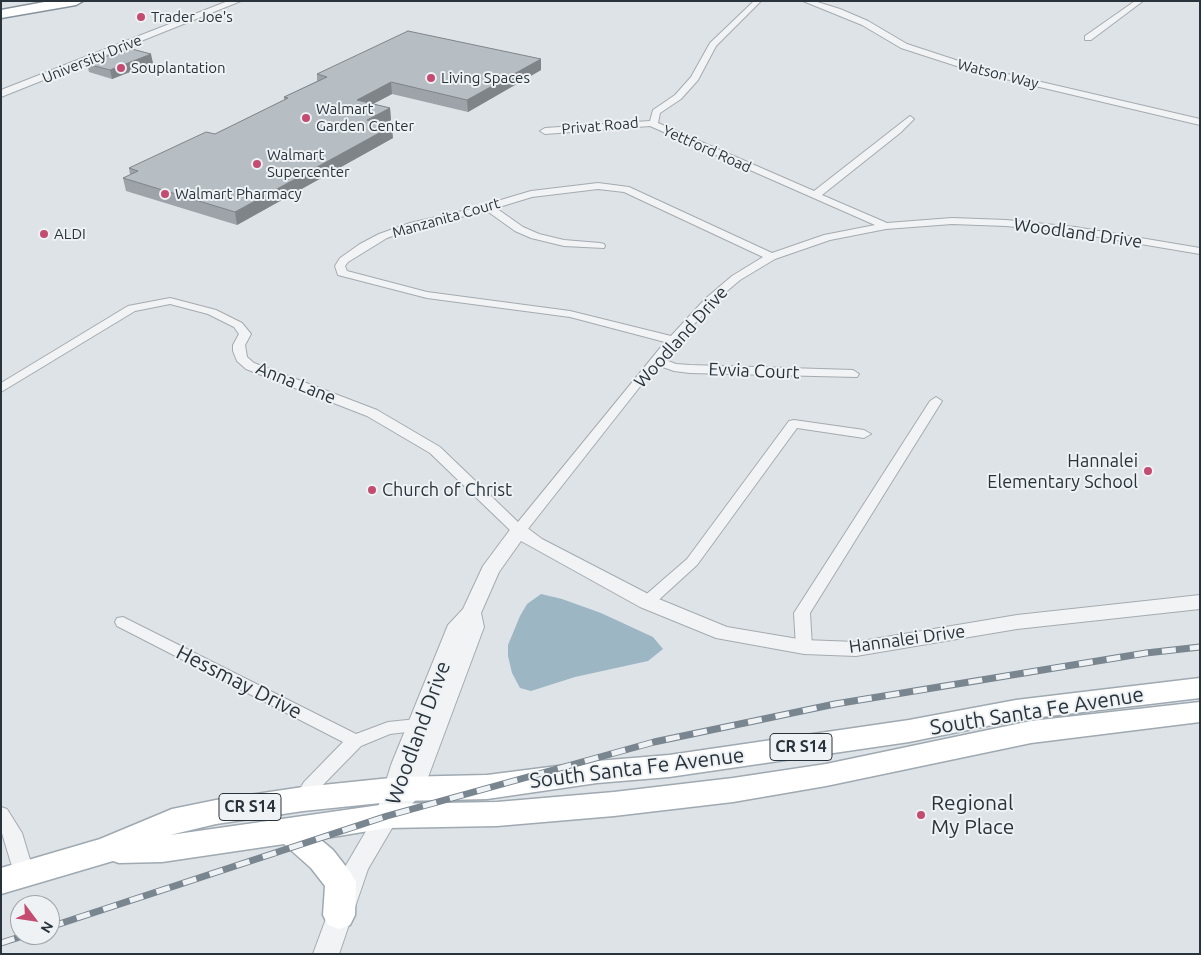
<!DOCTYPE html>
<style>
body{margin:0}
#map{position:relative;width:1201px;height:955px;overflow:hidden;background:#dee3e7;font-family:Ubuntu,sans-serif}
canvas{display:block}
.frame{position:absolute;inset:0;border:2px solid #29333c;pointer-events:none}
.north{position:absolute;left:10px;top:895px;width:50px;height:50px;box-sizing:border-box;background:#eef2f4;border:1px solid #9fa6aa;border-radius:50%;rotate:121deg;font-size:14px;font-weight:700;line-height:20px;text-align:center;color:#29333c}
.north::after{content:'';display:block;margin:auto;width:18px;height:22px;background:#c34c70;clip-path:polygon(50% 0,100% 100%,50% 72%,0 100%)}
</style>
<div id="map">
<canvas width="1201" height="955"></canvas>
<div class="frame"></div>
<div class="north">N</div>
</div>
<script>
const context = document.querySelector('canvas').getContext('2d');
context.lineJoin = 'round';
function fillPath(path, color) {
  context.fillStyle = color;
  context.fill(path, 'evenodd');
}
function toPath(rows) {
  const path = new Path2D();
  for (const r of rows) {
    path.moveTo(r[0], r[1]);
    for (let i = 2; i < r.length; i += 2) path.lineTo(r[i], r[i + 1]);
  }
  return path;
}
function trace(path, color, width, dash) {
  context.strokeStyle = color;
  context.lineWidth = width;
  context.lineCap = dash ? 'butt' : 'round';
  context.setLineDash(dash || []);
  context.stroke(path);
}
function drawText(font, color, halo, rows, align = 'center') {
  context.font = font + ' Ubuntu,sans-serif';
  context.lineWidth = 4;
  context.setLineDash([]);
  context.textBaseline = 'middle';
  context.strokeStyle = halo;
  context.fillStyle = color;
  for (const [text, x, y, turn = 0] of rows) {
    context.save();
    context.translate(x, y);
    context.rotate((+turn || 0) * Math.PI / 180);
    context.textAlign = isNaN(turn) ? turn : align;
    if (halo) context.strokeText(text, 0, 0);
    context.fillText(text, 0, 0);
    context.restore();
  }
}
const water = toPath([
 [541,594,562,599,601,613,653,637,663,649,648,661,575,677,531,691,520,688,512,673,508,656,508,645,520,616,527,604]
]);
const minor = toPath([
 [754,1,761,1,716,46,698,80,681,99,660,113,658,123,814,191,910,116,914,119,900,133,822,195,887,223,952,218,1006,220,1075,227,1200,248,1200,254,1075,233,1006,226,952,224,886,229,830,240,775,259,740,280,713,303,663,359,676,364,690,365,853,370,859,374,857,377,690,373,674,371,657,365,524,534,519,536,514,534,430,453,367,416,246,369,237,361,233,351,233,345,239,334,234,327,208,314,170,304,135,311,1,392,1,383,128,306,170,298,174,299,216,310,242,323,251,334,245,345,247,357,254,363,377,410,440,447,518,522,665,342,570,317,427,298,338,275,335,266,340,258,360,244,379,234,410,223,467,210,531,191,598,183,629,187,772,253,824,235,875,225,650,126,545,134,540,131,545,128,650,121,653,110,675,95,691,77,710,43,754,1],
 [598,189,624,192,763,257,732,276,705,299,671,336,570,311,427,292,347,271,345,266,348,262,387,238,417,227,487,211,515,231,531,238,564,246,604,248,605,246,604,244,600,243,564,240,539,234,523,227,496,208,532,197,598,189],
 [803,1,814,1,840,9,868,21,907,44,977,67,1200,119,1200,125,972,71,901,48,862,25,803,1],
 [1135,1,1143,1,1091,40,1085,40,1085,36,1135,1],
 [936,397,942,401,810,613,812,647,810,651,804,653,798,651,796,647,794,613,930,401,936,397],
 [794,420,864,430,871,434,864,438,797,428,697,565,652,606,647,607,642,606,639,602,642,598,687,559,789,421,794,420],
 [123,617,356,734,388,722,417,719,423,720,426,725,423,730,390,734,361,746,316,792,309,804,303,806,297,804,294,799,304,782,343,742,117,626,115,622,117,618,123,617],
 [1,807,7,809,22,833,34,873,31,879,24,881,17,879,14,873,1,830,1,807]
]);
const tertiary = toPath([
 [228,1,241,1,1,97,1,90,228,1],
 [519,525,526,527,542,539,654,597,727,627,804,640,856,642,1017,615,1200,595,1200,609,1017,629,856,656,804,654,716,638,640,607,521,541,499,572,481,613,484,627,424,788,421,794,395,823,368,869,339,954,313,954,345,867,376,814,391,765,448,625,463,609,483,566,512,527,519,525]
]);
const primary = toPath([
 [1200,678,1200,698,1016,720,909,742,669,777,597,783,487,799,400,801,303,811,216,824,170,835,387,804,497,802,614,792,733,778,826,764,1031,721,1200,702,1200,722,1031,743,826,786,733,802,614,816,497,826,387,828,320,839,333,850,351,873,356,882,355,915,350,925,339,929,328,925,323,915,325,886,311,868,284,844,162,862,119,863,113,861,1,894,1,868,100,839,172,809,216,800,303,787,400,777,487,775,597,761,669,755,909,720,1016,700,1200,678]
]);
const motorway = toPath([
 [50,1,83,1,76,5,1,18,1,10,50,1]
]);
const rail = toPath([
 [50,927,387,816,654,742,835,704,1146,653,1200,647],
 [1,943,26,935]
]);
const wall = toPath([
 [541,59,541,70,468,112,392,94,373,104,390,108,391,120,383,124,393,138,237,225,126,191,123,178,130,175,129,168,215,134,284,100,284,97,317,81,317,74],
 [153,63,112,79,89,72,87,64]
]);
const shadedWall = toPath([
 [151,54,153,63,112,79,110,70],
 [541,59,541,70,468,112,467,100],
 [391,82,392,94,358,112,357,100],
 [390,108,391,120,369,132,367,120],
 [392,126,393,138,237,225,235,212]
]);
const building = toPath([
 [408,31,541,59,467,100,391,82,357,100,390,108,367,120,392,126,235,212,123,178,138,171,129,168,206,132,215,134,288,98,284,97,327,77,317,74,408,31],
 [128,48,151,54,110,70,87,64,128,48]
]);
const markers = [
 [141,17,5,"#c34c70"],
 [121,68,5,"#c34c70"],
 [431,78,5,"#c34c70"],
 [306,118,5,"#c34c70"],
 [257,164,5,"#c34c70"],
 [165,194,5,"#c34c70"],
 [44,234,5,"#c34c70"],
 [1148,471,5,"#c34c70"],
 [372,490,5,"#c34c70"],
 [921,815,5,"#c34c70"]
];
const farPoinames = [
 ["Trader Joe's",151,17],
 ["Souplantation",131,68],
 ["Living Spaces",441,78],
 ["Walmart",316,109],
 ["Garden Center",316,126],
 ["Walmart",267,155],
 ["Supercenter",267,172],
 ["Walmart Pharmacy",175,194],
 ["ALDI",54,234]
];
const farStreetnames = [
 ["University Drive",92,59,-22],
 ["Watson Way",998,74,14],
 ["Privat Road",600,126,-5],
 ["Yettford Road",707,149,24],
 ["Manzanita Court",446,218,-16]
];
const shields = [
 [801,747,62],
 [250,807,62]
];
const shieldNames = [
 ["CR S14",801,747],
 ["CR S14",250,807]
];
const streetNames = [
 ["Woodland Drive",1078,233,8],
 ["Woodland Drive",681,337,-48],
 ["Evvia Court",754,371,2],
 ["Anna Lane",296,383,22],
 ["Hannalei Drive",907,639,-8]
];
const poiNames = [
 ["Hannalei",1138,461],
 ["Elementary School",1138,482],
 ["Church of Christ",382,490,"left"]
];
const nearStreetnames = [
 ["Hessmay Drive",239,682,27],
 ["South Santa Fe Avenue",1037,711,-9],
 ["Woodland Drive",418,733,-70],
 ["South Santa Fe Avenue",637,768,-7]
];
const nearPoinames = [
 ["Regional",931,803],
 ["My Place",931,827]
];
fillPath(water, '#9cb6c4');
trace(minor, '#a4abb0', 2);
trace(tertiary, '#a4abb0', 2);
trace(primary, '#9fa9b1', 3);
trace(motorway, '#87939c', 3);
fillPath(minor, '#f1f3f5');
fillPath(tertiary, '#f1f3f5');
fillPath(primary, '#fff');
fillPath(motorway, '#fff');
trace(rail, '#79858f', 7);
trace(rail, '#eef2f4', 5, [14]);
fillPath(wall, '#9da3a8');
fillPath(shadedWall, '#7f8488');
fillPath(building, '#b6bdc3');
trace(building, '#7f8488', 1);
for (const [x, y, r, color] of markers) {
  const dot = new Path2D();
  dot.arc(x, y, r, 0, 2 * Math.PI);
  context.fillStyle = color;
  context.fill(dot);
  trace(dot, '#eef2f4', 2);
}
drawText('15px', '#29333c', '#eef2f4', farPoinames, 'left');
drawText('15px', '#29333c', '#eef2f4', farStreetnames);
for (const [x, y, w] of shields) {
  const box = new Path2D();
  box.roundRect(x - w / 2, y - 13.5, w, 27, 4);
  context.fillStyle = '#eef2f4';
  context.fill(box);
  trace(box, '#29333c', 1);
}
drawText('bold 16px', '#29333c', null, shieldNames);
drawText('18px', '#29333c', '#eef2f4', streetNames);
drawText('18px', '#29333c', '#eef2f4', poiNames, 'right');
drawText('21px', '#29333c', '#eef2f4', nearStreetnames);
drawText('21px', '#29333c', '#eef2f4', nearPoinames, 'left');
</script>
